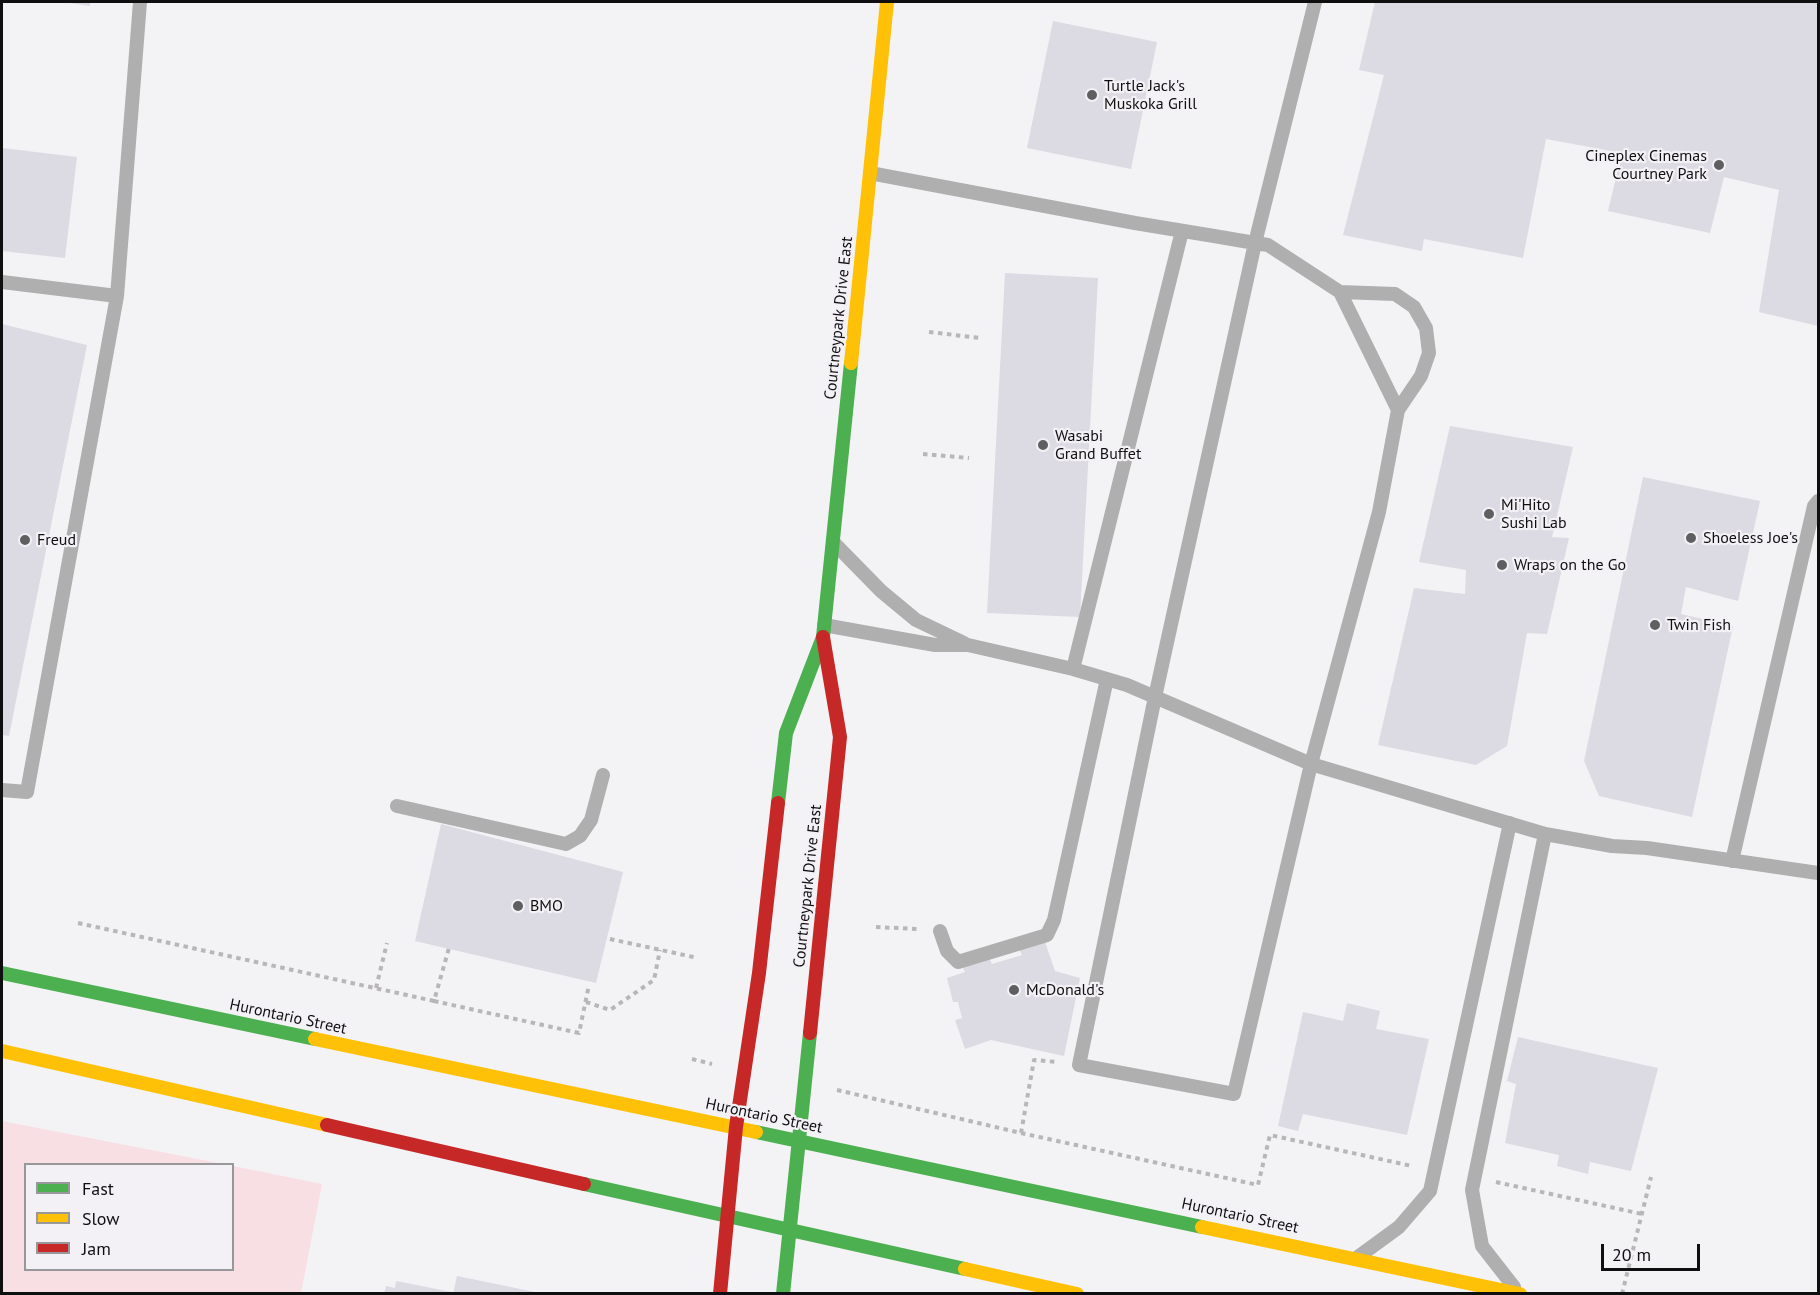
<!DOCTYPE html>
<style>
body{margin:0}
#map{position:relative;width:1820px;height:1295px;overflow:hidden;background:#f3f2f4;font-family:"PT Sans",sans-serif}
canvas{display:block}
.frame{position:absolute;inset:0;border:3px solid #100f10;pointer-events:none}
.legend{position:absolute;left:24px;top:1163px;width:210px;height:108px;box-sizing:border-box;background:#f3f1f5;border:2px solid #989799;margin:0;padding:8px 10px;list-style:none;font-size:18px;color:#100f10}
.legend li{display:flex;align-items:center;gap:12px;height:30px}
.legend b{width:30px;border:2px solid #989799}
.scale{position:absolute;left:1601px;top:1244px;width:99px;height:27px;box-sizing:border-box;border:3px solid #100f10;border-top:0;padding-left:8px;font-size:18px;line-height:21px;white-space:nowrap;color:#100f10;-webkit-text-stroke:4px #f3f1f5;paint-order:stroke}
</style>
<div id="map">
<canvas width="1820" height="1295"></canvas>
<div class="frame"></div>
<ul class="legend">
<li><b style="height:8px;background:#4caf50"></b>Fast</li>
<li><b style="height:8px;background:#ffc107"></b>Slow</li>
<li><b style="height:8px;background:#c62828"></b>Jam</li>
</ul>
<div class="scale">20 m</div>
</div>
<script>
const context = document.querySelector('canvas').getContext('2d');
context.lineJoin = 'round';
function fillPath(path, color) {
  context.fillStyle = color;
  context.fill(path, 'evenodd');
}
function toPath(rows) {
  const path = new Path2D();
  for (const r of rows) {
    path.moveTo(r[0], r[1]);
    for (let i = 2; i < r.length; i += 2) path.lineTo(r[i], r[i + 1]);
  }
  return path;
}
function trace(path, color, width, dash) {
  context.strokeStyle = color;
  context.lineWidth = width;
  context.lineCap = dash ? 'butt' : 'round';
  context.setLineDash(dash || []);
  context.stroke(path);
}
function drawText(font, color, halo, rows, align = 'center') {
  context.font = font + ' "PT Sans",sans-serif';
  context.lineWidth = 4.5;
  context.setLineDash([]);
  context.textBaseline = 'middle';
  context.strokeStyle = halo;
  context.fillStyle = color;
  for (const [text, x, y, turn = 0] of rows) {
    context.save();
    context.translate(x, y);
    context.rotate((+turn || 0) * Math.PI / 180);
    context.textAlign = isNaN(turn) ? turn : align;
    if (halo) context.strokeText(text, 0, 0);
    context.fillText(text, 0, 0);
    context.restore();
  }
}
const green = toPath([
 [2,1121,223,1164,26,1164,26,1270,232,1270,233,1166,322,1184,301,1293,2,1293]
]);
const building = toPath([
 [63,2,90,2,90,6],
 [1375,2,1818,2,1818,326,1759,312,1779,190,1724,177,1710,233,1608,211,1622,153,1546,139,1523,258,1424,239,1422,251,1343,235,1384,75,1359,70],
 [1053,21,1157,42,1131,169,1027,148],
 [2,148,77,157,65,258,2,251],
 [1005,273,1098,278,1080,617,987,613],
 [2,324,87,345,9,736,2,735],
 [1450,426,1573,447,1552,537,1569,538,1547,634,1527,633,1507,746,1476,765,1378,745,1414,588,1465,594,1466,570,1419,562],
 [1643,477,1760,501,1738,601,1686,587,1681,614,1733,626,1692,817,1599,796,1584,761],
 [441,824,623,872,596,983,415,941],
 [1045,942,1055,971,1080,978,1064,1056,991,1040,965,1049,955,1020,962,1018,958,1002,953,1002,947,978,965,972,962,966,989,958,992,964,1022,955,1019,949],
 [1347,1003,1380,1011,1376,1029,1429,1039,1407,1135,1303,1114,1298,1131,1278,1126,1303,1012,1343,1021],
 [1518,1037,1658,1068,1631,1171,1590,1162,1588,1174,1557,1166,1559,1155,1505,1143,1516,1084,1507,1081],
 [457,1276,535,1292,535,1294,453,1294],
 [396,1281,452,1292,452,1294,384,1294,386,1286,395,1288]
]);
const path = toPath([
 [929,332,980,338],
 [923,454,969,458],
 [78,923,434,1001,449,948],
 [876,927,919,929],
 [610,939,698,958],
 [376,988,387,943],
 [434,1001,579,1033,589,985],
 [586,1002,610,1010,654,980,660,950],
 [692,1059,712,1064],
 [837,1090,1021,1133,1034,1060,1057,1062],
 [1021,1133,1258,1185,1270,1135,1412,1166],
 [1496,1182,1642,1214],
 [1622,1294,1651,1177]
]);
const lane = toPath([
 [870,173,1135,223,1214,236,1255,243,1268,245,1340,292,1398,410,1379,512,1311,764,1234,1094,1079,1065,1155,697,1255,243,1315,2],
 [2,282,117,296],
 [1340,292,1395,294,1414,307,1426,328,1429,353,1421,376,1398,410],
 [835,544,881,591,916,620,964,643],
 [824,625,935,645,968,645,1073,669,1127,685,1311,764,1545,834,1612,846,1647,848,1818,873],
 [1073,669,1182,231],
 [2,790,27,792,117,296,140,2],
 [397,806,566,844,580,836,591,820,603,775],
 [1732,861,1814,506,1818,501],
 [940,931,947,951,958,962,1047,935,1054,920,1107,679],
 [1358,1257,1399,1227,1430,1191,1510,823],
 [1514,1287,1482,1246,1472,1190,1545,834]
]);
const fast = toPath([
 [778,803,786,733,823,637,851,363],
 [2,973,315,1039],
 [756,1132,1202,1227],
 [584,1184,965,1269],
 [783,1294,810,1033]
]);
const slow = toPath([
 [851,363,887,2],
 [315,1039,756,1132],
 [2,1051,327,1125],
 [1202,1227,1520,1294],
 [965,1269,1077,1294]
]);
const jam = toPath([
 [810,1033,840,737,823,637],
 [327,1125,584,1184],
 [720,1294,736,1127,759,973,778,803]
]);
const markers = [
 [1092,95,6,"#5f5e60"],
 [1719,165,6,"#5f5e60"],
 [1043,445,6,"#5f5e60"],
 [1489,514,6,"#5f5e60"],
 [1691,538,6,"#5f5e60"],
 [25,540,6,"#5f5e60"],
 [1502,565,6,"#5f5e60"],
 [1655,625,6,"#5f5e60"],
 [518,906,6,"#5f5e60"],
 [1014,990,6,"#5f5e60"]
];
const poiNames = [
 ["Turtle Jack's",1104,86],
 ["Muskoka Grill",1104,104],
 ["Cineplex Cinemas",1707,156,"right"],
 ["Courtney Park",1707,174,"right"],
 ["Wasabi",1055,436],
 ["Grand Buffet",1055,454],
 ["Mi'Hito",1501,505],
 ["Sushi Lab",1501,523],
 ["Shoeless Joe's",1703,538],
 ["Freud",37,540],
 ["Wraps on the Go",1514,565],
 ["Twin Fish",1667,625],
 ["BMO",530,906],
 ["McDonald's",1026,990]
];
const streetNames = [
 ["Courtneypark Drive East",839,318,-84],
 ["Courtneypark Drive East",808,886,-84],
 ["Hurontario Street",288,1017,12],
 ["Hurontario Street",764,1116,12],
 ["Hurontario Street",1240,1216,12]
];
fillPath(green, '#f7dfe4');
fillPath(building, '#dcdbe3');
trace(path, '#b8b6b8', 4, [4.5, 4.5]);
trace(lane, '#afafaf', 14);
trace(fast, '#4caf50', 14);
trace(slow, '#ffc107', 14);
trace(jam, '#c62828', 14);
for (const [x, y, r, color] of markers) {
  const dot = new Path2D();
  dot.arc(x, y, r, 0, 2 * Math.PI);
  context.fillStyle = color;
  context.fill(dot);
  trace(dot, '#f3f1f5', 2);
}
drawText('16px', '#100f10', '#f3f1f5', poiNames, 'left');
drawText('16px', '#100f10', '#f3f1f5', streetNames);
</script>
